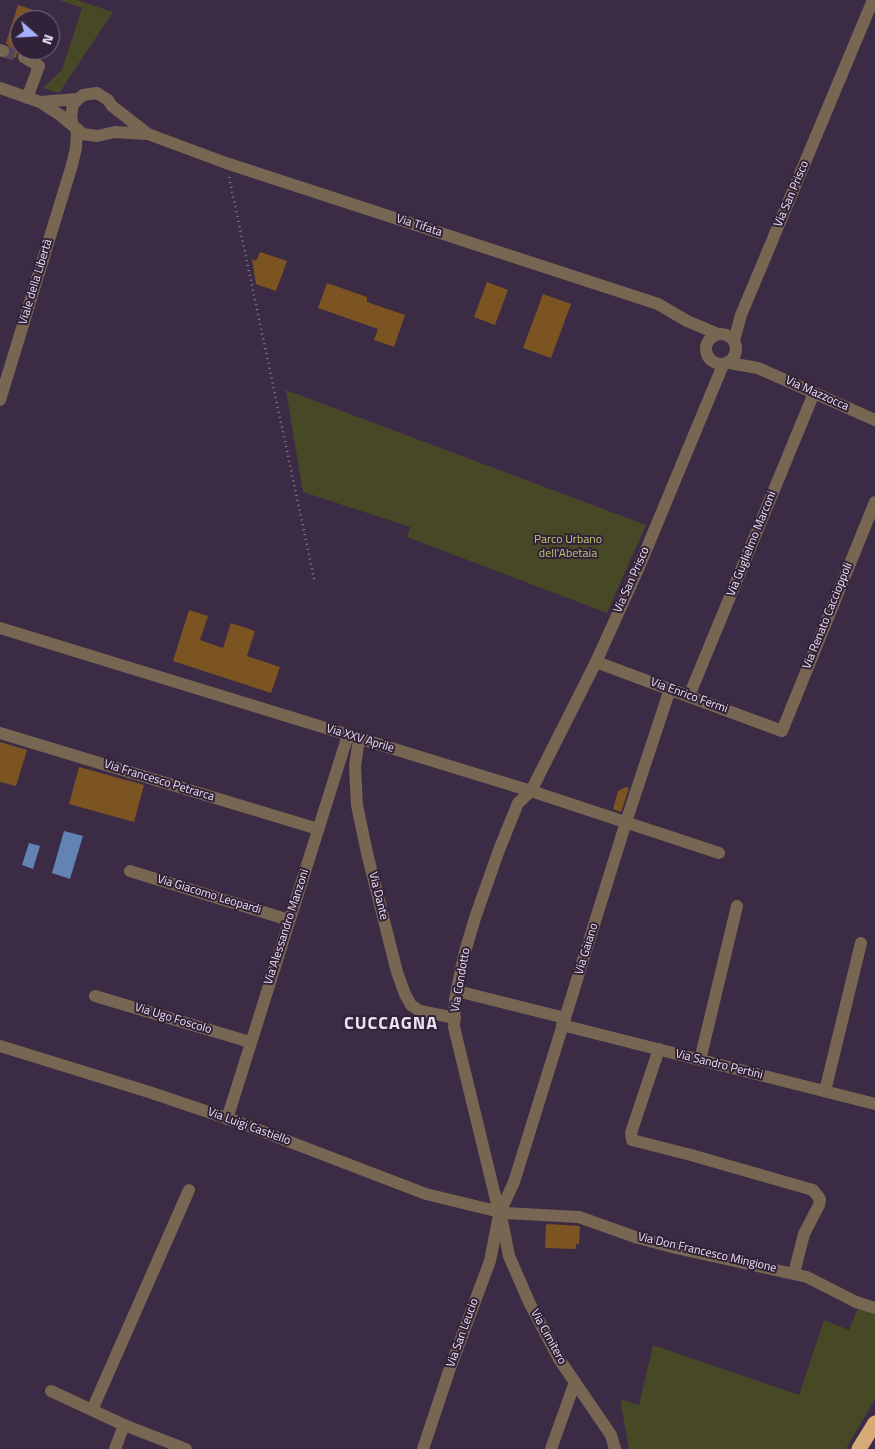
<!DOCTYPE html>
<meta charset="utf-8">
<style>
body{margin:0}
#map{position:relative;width:875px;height:1449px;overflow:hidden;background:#3c2b44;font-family:"Titillium Web",sans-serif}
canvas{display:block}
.north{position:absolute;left:10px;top:10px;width:50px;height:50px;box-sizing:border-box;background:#312139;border:1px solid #7b6e83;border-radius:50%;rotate:109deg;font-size:14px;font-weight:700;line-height:20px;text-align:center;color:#ebe1f1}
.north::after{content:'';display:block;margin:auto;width:18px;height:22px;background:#a8b0fc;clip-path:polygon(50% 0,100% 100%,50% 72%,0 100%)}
</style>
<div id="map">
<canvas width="875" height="1449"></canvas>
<div class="north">N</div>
</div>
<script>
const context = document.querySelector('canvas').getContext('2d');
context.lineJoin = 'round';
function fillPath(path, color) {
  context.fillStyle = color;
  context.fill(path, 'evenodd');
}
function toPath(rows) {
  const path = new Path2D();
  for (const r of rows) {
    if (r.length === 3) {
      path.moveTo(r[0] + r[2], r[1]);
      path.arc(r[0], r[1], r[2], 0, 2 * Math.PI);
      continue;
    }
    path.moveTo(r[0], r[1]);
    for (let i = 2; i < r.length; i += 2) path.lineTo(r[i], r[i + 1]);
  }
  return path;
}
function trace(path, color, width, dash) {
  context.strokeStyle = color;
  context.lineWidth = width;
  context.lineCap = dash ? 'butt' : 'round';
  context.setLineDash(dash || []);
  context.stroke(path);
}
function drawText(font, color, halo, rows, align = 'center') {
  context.font = font + ' "Titillium Web",sans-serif';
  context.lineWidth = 4;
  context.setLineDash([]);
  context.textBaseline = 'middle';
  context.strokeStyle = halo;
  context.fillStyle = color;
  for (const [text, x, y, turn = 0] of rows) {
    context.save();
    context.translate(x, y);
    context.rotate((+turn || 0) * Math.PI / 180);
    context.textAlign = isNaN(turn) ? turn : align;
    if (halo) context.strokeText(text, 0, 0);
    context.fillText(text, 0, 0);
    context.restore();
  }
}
const green = toPath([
 [59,0,77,0,113,12,59,93,43,88,62,70,82,8],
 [286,390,646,525,607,613,407,537,410,527,303,492],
 [858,1308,875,1314,875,1399,846,1449,629,1449,620,1399,639,1405,653,1345,799,1395,824,1320,849,1330]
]);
const water = toPath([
 [64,831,83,836,70,879,52,873],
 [29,843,40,846,33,869,22,865]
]);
const building = toPath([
 [18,5,39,12,37,20,20,20,20,50,17,53,16,58,10,56,11,49,6,43],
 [260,252,287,261,276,291,256,284,252,259,256,261],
 [487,282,508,290,495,325,474,317],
 [327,283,367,297,367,302,405,315,394,347,374,340,378,329,318,308],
 [543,294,571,304,551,358,523,348],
 [189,610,208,616,200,640,223,648,231,623,255,631,247,656,280,667,271,693,173,661],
 [0,742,27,750,16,786,0,782],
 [79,767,144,785,134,822,69,804],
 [626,787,629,788,621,812,613,809,618,791],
 [548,1224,580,1226,579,1244,576,1244,576,1249,545,1248,546,1225]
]);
const minorTunnel = toPath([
 [3,51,24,57]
]);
const path = toPath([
 [229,177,315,583]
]);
const minor = toPath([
 [0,50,3,51],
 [24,57,39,66,27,98],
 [0,88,40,102,60,115,83,134,97,136,115,132,148,134,226,163,658,304,687,321,718,334],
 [40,102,77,99],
 [73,125,71,118,73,104,83,95,97,93,108,100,112,106,148,134],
 [721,349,15],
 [734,341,741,315,873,0],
 [729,363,758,368,875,420],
 [0,400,72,165,76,148,77,130],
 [0,628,531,791,719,853],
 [596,662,782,731,875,502],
 [689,696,814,393],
 [0,733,318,829],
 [359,739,355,766,357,805,367,853,397,972,405,994,411,1005,420,1011,455,1018],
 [130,871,289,920],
 [457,991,565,1018],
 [95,996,250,1042],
 [562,1025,875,1104],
 [0,1046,149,1092,238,1122,426,1194,496,1211],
 [659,1049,631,1133,632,1140,691,1155,813,1190,820,1199,819,1205,804,1234,794,1273],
 [700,1060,737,906],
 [825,1091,861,943],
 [227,1119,348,735],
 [498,1208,454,1027,455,999,464,955,475,918,499,850,518,803,531,791,596,662,639,567,723,365],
 [502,1208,514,1182,626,822,670,689],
 [504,1213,579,1217,638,1238,676,1248,807,1277,856,1302,875,1308],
 [501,1215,509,1256,529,1302,559,1359,611,1435,615,1449],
 [51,1391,124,1425,115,1449],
 [92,1410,189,1190],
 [124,1425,186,1449],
 [423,1449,449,1371,490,1261,499,1215],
 [551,1449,575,1382]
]);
const highway = toPath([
 [859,1449,875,1423]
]);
const streetNames = [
 ["Via San Prisco",792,194,-67],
 ["Via Tifata",419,226,18],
 ["Viale della Libertà",36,282,-73],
 ["Via Mazzocca",817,394,24],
 ["Via Guglielmo Marconi",752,544,-68],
 ["Via San Prisco",632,580,-66],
 ["Via Renato Caccioppoli",828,616,-68],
 ["Via Enrico Fermi",689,696,20],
 ["Via XXV Aprile",360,739,17],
 ["Via Francesco Petrarca",159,781,17],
 ["Via Giacomo Leopardi",209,895,17],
 ["Via Dante",378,896,76],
 ["Via Alessandro Manzoni",287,927,-72],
 ["Via Gaiano",587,949,-73],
 ["Via Condotto",461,980,-80],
 ["Via Ugo Foscolo",173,1019,17],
 ["Via Sandro Pertini",719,1065,14],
 ["Via Luigi Castiello",249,1127,20],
 ["Via Don Francesco Mingione",707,1253,13],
 ["Via San Leucio",463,1333,-70],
 ["Via Cimitero",548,1337,61]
];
const parkNames = [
 ["Parco Urbano",568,540],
 ["dell'Abetaia",568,554]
];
const districtNames = [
 ["CUCCAGNA",391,1025]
];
fillPath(green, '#464826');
fillPath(water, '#6283b4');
fillPath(building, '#7b5422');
trace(minorTunnel, '#56465e', 12, [12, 6]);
trace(path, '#8b7d92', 2.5, [1, 4]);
trace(minor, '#776652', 12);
trace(highway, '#d6ab78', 15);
drawText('12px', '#ebe1f1', '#312139', streetNames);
drawText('12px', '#c1c76e', '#312139', parkNames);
context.letterSpacing = '1px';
drawText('bold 18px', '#ebe1f1', '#312139', districtNames);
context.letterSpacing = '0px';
</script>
